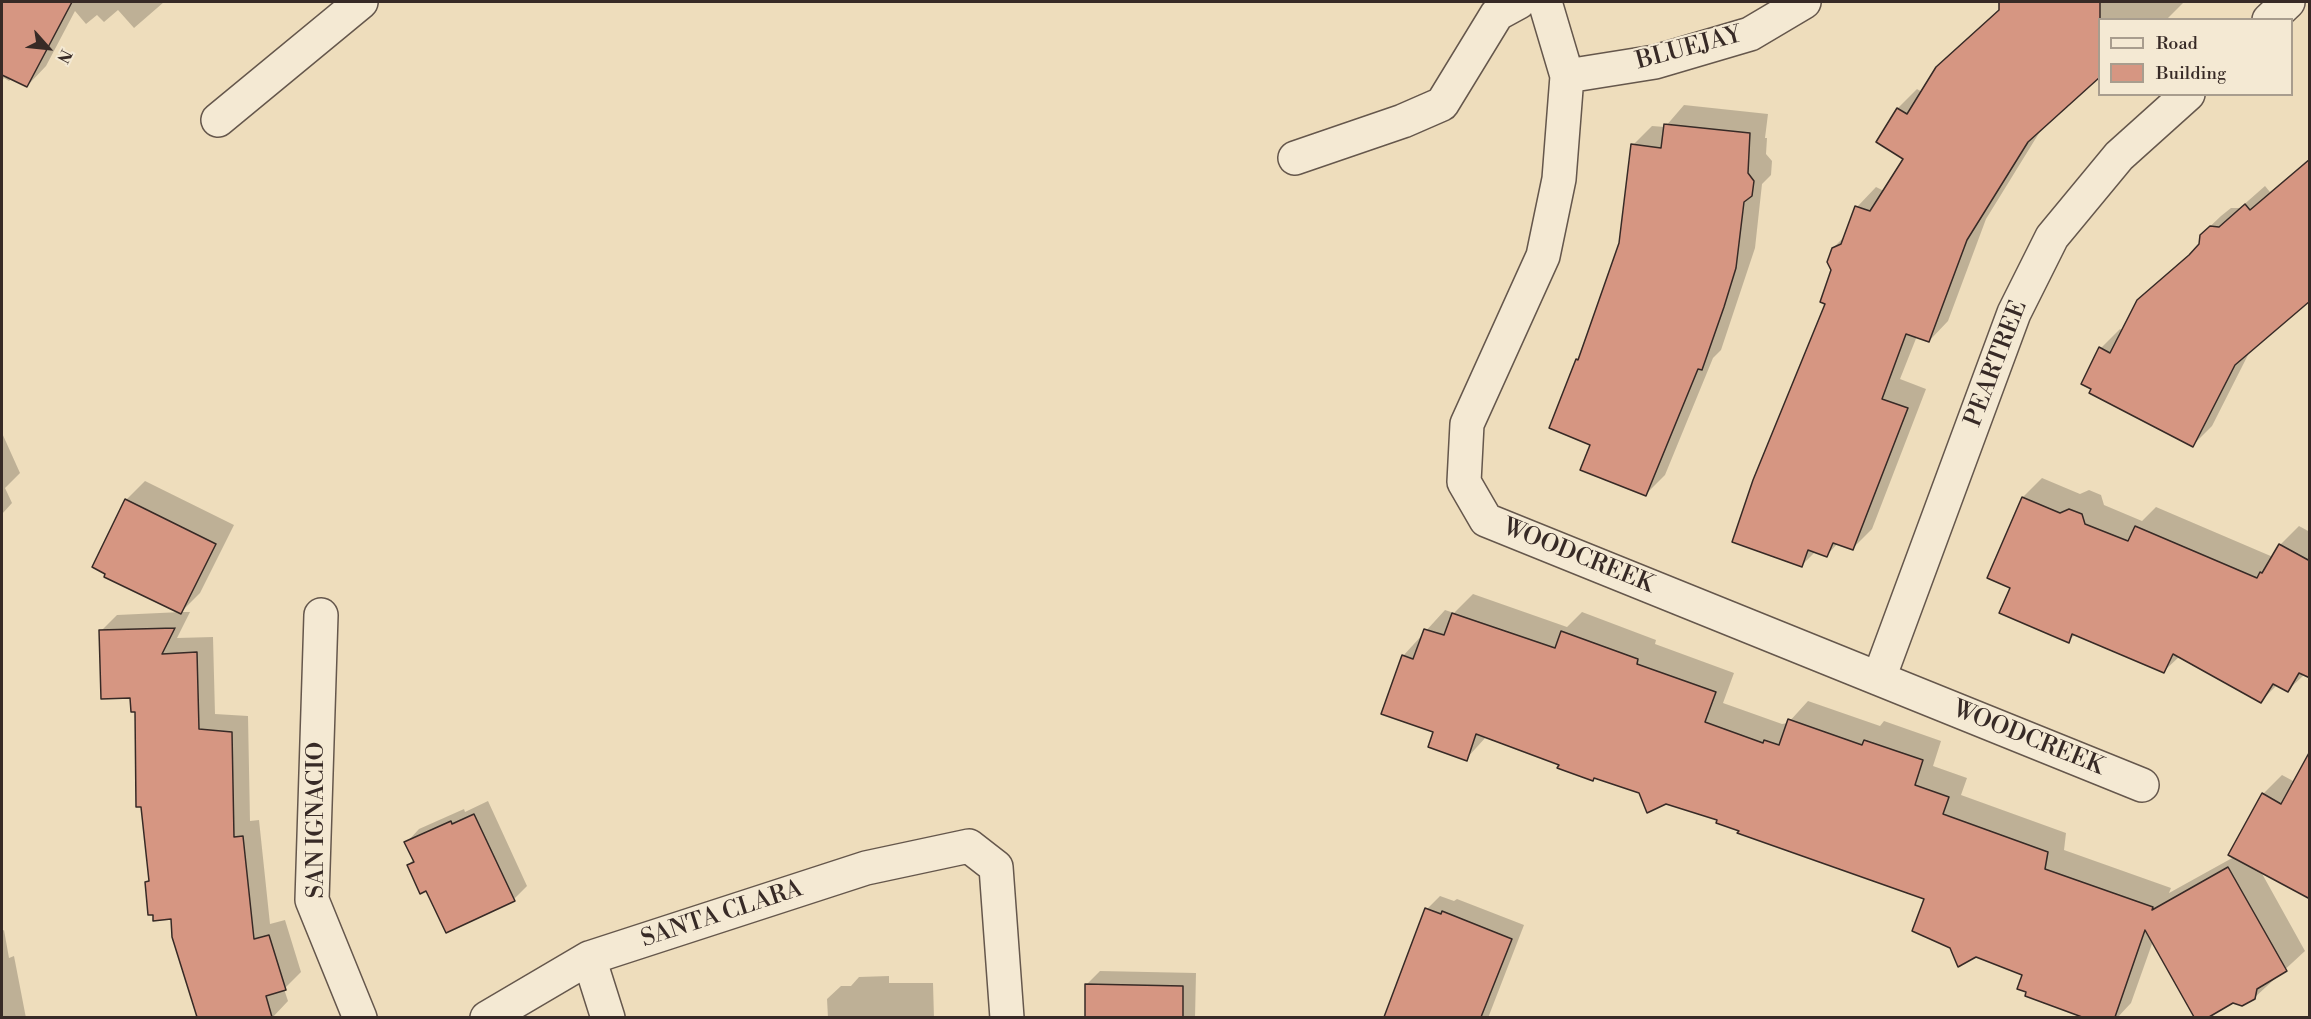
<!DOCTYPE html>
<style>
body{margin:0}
#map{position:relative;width:2311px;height:1019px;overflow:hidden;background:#eeddbc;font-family:"Libre Bodoni",serif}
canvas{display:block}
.frame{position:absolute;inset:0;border:3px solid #372a26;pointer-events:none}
.legend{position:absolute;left:2098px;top:18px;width:195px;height:78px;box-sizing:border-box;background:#f4e9d3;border:2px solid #a89d8e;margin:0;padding:8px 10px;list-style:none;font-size:18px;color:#372a26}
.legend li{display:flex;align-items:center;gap:12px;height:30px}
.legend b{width:30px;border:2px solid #a89d8e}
.north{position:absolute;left:18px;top:18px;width:60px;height:60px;-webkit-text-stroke:4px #f4e9d3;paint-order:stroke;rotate:117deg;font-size:16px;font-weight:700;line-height:24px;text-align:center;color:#372a26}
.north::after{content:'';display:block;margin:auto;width:21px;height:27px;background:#372a26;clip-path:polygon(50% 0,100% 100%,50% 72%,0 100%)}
</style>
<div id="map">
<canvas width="2311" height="1019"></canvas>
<div class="frame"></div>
<ul class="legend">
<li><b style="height:8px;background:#f4e9d3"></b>Road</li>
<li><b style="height:16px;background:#d69682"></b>Building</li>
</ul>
<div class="north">N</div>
</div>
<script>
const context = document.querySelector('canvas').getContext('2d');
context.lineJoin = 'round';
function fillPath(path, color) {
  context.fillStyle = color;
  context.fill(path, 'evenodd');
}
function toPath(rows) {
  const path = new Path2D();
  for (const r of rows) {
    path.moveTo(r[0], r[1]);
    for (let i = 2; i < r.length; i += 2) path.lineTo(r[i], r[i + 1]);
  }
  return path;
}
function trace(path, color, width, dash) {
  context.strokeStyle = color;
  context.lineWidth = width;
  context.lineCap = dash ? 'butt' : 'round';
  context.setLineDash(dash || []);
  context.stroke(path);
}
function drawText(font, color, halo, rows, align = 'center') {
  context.font = font + ' "Libre Bodoni",serif';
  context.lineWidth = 4.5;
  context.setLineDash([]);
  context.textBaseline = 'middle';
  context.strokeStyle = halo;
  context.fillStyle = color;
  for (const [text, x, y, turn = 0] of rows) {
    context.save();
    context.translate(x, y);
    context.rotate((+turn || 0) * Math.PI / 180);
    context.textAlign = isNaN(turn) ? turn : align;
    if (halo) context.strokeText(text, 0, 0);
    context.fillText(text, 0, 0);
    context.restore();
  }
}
const shadow = toPath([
 [2,2,164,2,134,28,118,10,104,22,97,15,86,24,75,11,46,66,27,86,12,78,9,81,4,78,2,81],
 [2001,2,2184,2,2166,20,2100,20,2044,125,1986,219,1948,321,1929,341,1917,336,1900,379,1926,389,1872,529,1853,548,1838,543,1827,555,1816,551,1801,566,1833,248,1845,236,1857,207,1876,187,1884,191,1905,158,1878,141,1898,108,1917,89,1922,92,1938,67,2000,9],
 [1684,105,1768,114,1765,138,1767,138,1766,154,1772,161,1771,175,1762,184,1755,248,1721,350,1713,358,1665,475,1646,494,1592,444,1577,360,1621,244,1633,145,1652,126,1665,127],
 [2310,158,2310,299,2251,349,2212,426,2193,445,2093,389,2101,348,2120,329,2123,331,2139,301,2201,244,2201,235,2221,216,2231,208,2240,208,2265,186,2270,192],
 [2,433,20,473,5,488,12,503,2,514],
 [2042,478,2080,494,2089,490,2101,495,2104,505,2142,521,2156,507,2273,557,2280,545,2299,526,2310,532,2310,677,2305,674,2288,690,2278,684,2261,701,2180,656,2164,671,2076,634,2068,641,2012,587,2023,497],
 [145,481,234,525,200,593,181,612,190,612,177,638,213,637,215,714,248,716,250,821,259,820,270,924,285,920,301,972,284,989,288,1001,272,1018,198,1018,174,937,172,917,146,882,150,879,136,711,101,631,117,615,181,612,126,500],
 [1473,594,1567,627,1582,612,1656,640,1655,644,1734,673,1723,703,1782,724,1788,723,1808,701,1880,726,1884,721,1941,741,1933,766,1967,778,1961,795,2066,833,2064,850,2171,888,2169,893,2234,857,2263,794,2282,775,2295,782,2260,870,2305,951,2254,998,2232,1002,2196,1018,2153,941,2131,1003,2117,1018,2097,1018,2087,1014,2024,974,1926,898,1741,830,1719,819,1595,777,1592,780,1561,764,1486,737,1466,759,1435,731,1403,656,1445,610,1454,613],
 [488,801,527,886,514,899,446,931,427,889,408,865,414,859,406,843,419,829,464,809,465,812],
 [1440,896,1454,901,1457,899,1524,925,1488,1018,1386,1018,1427,909],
 [4,930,9,958,14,956,26,1018,2,1018,2,931],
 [1100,971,1196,973,1195,1018,1086,1018,1087,984],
 [889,976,889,983,933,983,934,1018,828,1018,827,999,841,986,851,986,859,977]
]);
const building = toPath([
 [2,2,72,2,27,87,2,75,2,2],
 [1999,2,2100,2,2100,77,2028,142,1967,240,1929,342,1906,334,1882,399,1908,408,1853,550,1833,543,1827,557,1808,550,1802,567,1732,542,1753,480,1825,304,1820,302,1831,270,1827,262,1832,248,1841,244,1855,206,1870,211,1903,159,1876,142,1897,108,1907,114,1936,67,1999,10,1999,2],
 [1664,124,1750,133,1748,173,1754,181,1752,196,1744,202,1736,268,1724,307,1702,370,1698,369,1646,496,1580,470,1590,445,1549,428,1576,359,1578,360,1619,243,1631,144,1661,148,1664,124],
 [2310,159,2310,301,2235,365,2193,447,2089,393,2091,389,2081,384,2099,347,2110,353,2137,300,2189,255,2199,244,2200,235,2210,226,2219,227,2245,204,2250,210,2310,159],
 [2022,497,2060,513,2069,509,2082,514,2085,524,2128,541,2135,526,2257,578,2260,572,2262,573,2279,544,2310,561,2310,678,2299,673,2288,692,2273,684,2261,703,2173,654,2164,673,2072,634,2069,643,1999,613,2010,588,1987,578,2022,497],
 [125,499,216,544,181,614,104,577,105,574,92,567,125,499],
 [1452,613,1555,648,1561,631,1638,659,1637,664,1716,692,1705,722,1763,743,1764,740,1779,745,1788,719,1862,745,1864,740,1923,760,1915,785,1949,797,1943,814,2048,852,2045,869,2153,907,2152,910,2228,867,2287,971,2257,989,2255,999,2242,1006,2233,1003,2209,1017,2194,1017,2145,930,2115,1017,2082,1017,2025,996,2026,992,2017,989,2022,975,1976,957,1958,967,1950,948,1912,931,1924,899,1737,833,1739,831,1716,823,1717,820,1666,804,1647,813,1639,793,1594,778,1593,781,1557,768,1559,765,1476,734,1467,761,1428,747,1433,732,1381,714,1402,655,1413,659,1424,629,1444,635,1452,613],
 [175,628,162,654,197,652,199,729,232,732,234,837,243,836,254,939,269,935,286,990,266,996,272,1017,197,1017,172,937,171,919,153,921,153,915,148,915,145,882,149,881,141,807,136,807,135,712,131,712,130,698,101,699,99,630,175,628],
 [2310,751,2310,899,2228,855,2262,793,2281,804,2310,751],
 [474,814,515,901,446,933,426,891,420,894,407,865,414,862,404,842,451,821,452,824,474,814],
 [1425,908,1441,914,1442,911,1512,939,1481,1017,1384,1017,1425,908],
 [1085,984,1183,986,1183,1017,1085,1017,1085,984]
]);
const minor = toPath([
 [1545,2,1567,76,1559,179,1543,256,1467,424,1464,482,1486,520,2142,785],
 [2269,20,2288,2],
 [1567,76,1655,62,1750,34,1804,2],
 [218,120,361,2],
 [1295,158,1403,121,1442,104,1497,14,1519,2],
 [321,615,312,900,360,1018],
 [1879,678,2014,313,2052,237,2119,156,2188,94],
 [589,958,608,1018],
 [487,1018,589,958,866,868,969,846,996,867,1007,1018]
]);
const streetNames = [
 ["BLUEJAY",1689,49,-15],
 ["PEARTREE",1997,364,-69],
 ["WOODCREEK",1578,557,22],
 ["WOODCREEK",2028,739,22],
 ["SAN IGNACIO",317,820,-90],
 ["SANTA CLARA",722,915,-18]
];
fillPath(shadow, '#0003');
fillPath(building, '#d69682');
trace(building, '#372a26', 1.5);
trace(minor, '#65574c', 36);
trace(minor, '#f4e9d3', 33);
drawText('24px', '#372a26', '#f4e9d3', streetNames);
</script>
